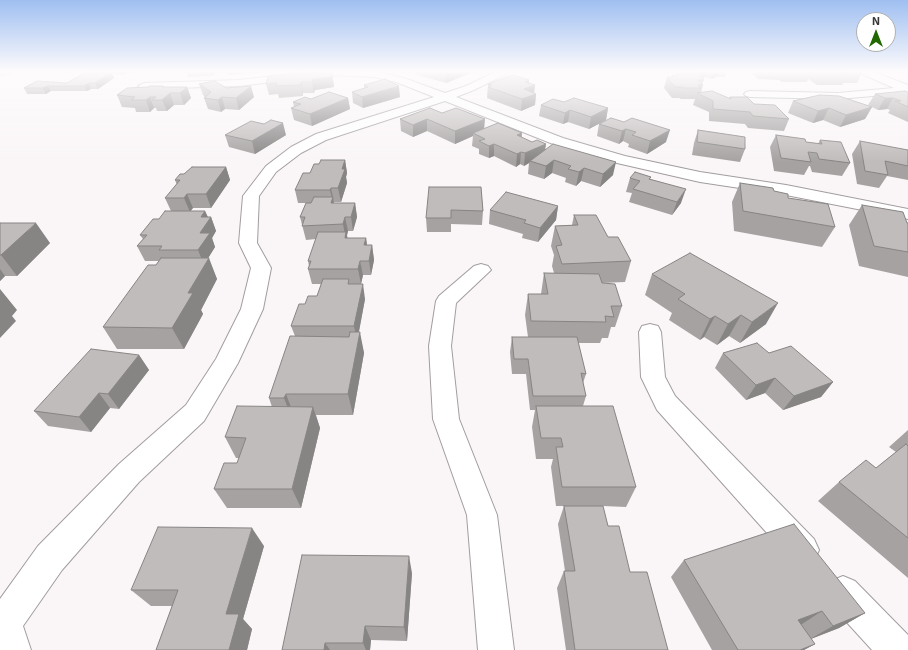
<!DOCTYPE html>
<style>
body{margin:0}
#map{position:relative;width:908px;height:650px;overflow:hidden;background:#faf6f8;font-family:"Exo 2",sans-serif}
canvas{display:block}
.north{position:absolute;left:856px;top:12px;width:40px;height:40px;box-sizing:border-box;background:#fff;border:1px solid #afafaf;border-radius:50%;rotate:0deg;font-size:11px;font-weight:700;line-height:16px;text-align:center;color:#383637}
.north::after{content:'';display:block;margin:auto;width:14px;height:18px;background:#226800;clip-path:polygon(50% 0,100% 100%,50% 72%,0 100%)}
</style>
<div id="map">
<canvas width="908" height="650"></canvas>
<div class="north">N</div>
</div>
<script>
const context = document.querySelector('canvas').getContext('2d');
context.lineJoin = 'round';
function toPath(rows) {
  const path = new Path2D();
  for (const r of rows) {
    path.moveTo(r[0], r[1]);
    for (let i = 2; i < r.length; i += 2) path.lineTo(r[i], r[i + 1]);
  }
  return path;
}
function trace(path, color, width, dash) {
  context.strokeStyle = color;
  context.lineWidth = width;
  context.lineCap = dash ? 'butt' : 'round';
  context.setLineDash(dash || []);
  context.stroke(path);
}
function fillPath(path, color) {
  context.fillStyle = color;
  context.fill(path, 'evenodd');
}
const minor = toPath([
 [309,72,378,72,404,78,445,93,466,86,495,72,507,72,506,74,474,90,456,97,563,138,625,156,700,172,786,185,908,209,908,219,786,195,700,182,617,163,553,144,445,101,326,140,301,153,276,172,259,196,257,243,271,268,263,309,238,363,204,421,139,482,62,570,23,626,31,650,0,650,0,599,38,546,119,464,186,405,216,359,241,309,251,268,239,243,243,196,266,166,291,147,316,134,434,97,396,82,375,77,331,75,239,86,144,89,138,86,144,83,239,80,309,72],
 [861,72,874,72,908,85,908,93,838,99,750,97,746,96,744,94,746,92,750,91,838,93,894,88,862,74,861,72],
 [481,264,488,266,491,270,456,303,451,346,459,419,497,515,514,650,478,650,467,515,433,419,429,346,436,301,439,296,474,266,481,264],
 [650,324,658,326,661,332,665,377,675,396,814,539,819,550,814,561,803,566,792,561,657,410,641,377,639,332,642,326,650,324],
 [843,576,855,581,908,635,908,650,872,650,831,605,826,593,831,581,843,576]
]);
const major = toPath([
 [0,72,11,72,10,74,0,76,0,72]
]);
const wall = toPath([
 [86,72,138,72,135,73,129,72,122,75,112,73,114,78,98,89,91,89,87,91,51,91,46,94,27,94,24,88,67,83],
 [184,72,217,72,212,76,188,77,187,73],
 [332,72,334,87,315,90,314,93,303,93,303,96,279,98,278,94,269,95,266,84],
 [417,72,473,72,446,83,417,75],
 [676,72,727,72,725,77,716,77,712,79,705,77,702,78,704,80,702,84,703,85,701,93,729,98,730,97,754,104,789,119,784,131,748,128,745,124,709,121,709,112,693,105,695,99,681,99,679,98,672,98,664,88,667,77,671,77,672,75,675,75],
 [753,72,862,72,857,83,843,83,842,85,817,85,808,79,807,82,782,82,779,80,758,79,752,74],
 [529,80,529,83,535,85,534,93,536,94,535,105,521,111,487,98,488,84],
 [199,84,226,88,254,97,239,110,225,109,221,112,208,109,204,98,205,97,203,95],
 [364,85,400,97,363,108,353,103,352,92,364,88],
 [163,86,164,87,187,87,191,98,184,105,174,105,167,111,157,111,156,108,154,108,150,112,136,112,135,108,122,107,117,95,148,87],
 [908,92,908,122,888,113,890,110,887,109,878,110,868,105,875,94],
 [348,98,350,109,312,126,294,120,291,108,294,107,293,102,311,99],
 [793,101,872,107,865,119,840,127,823,120,813,123,788,113],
 [564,102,608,108,606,120,589,129,568,122,563,124,539,116,541,105],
 [442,113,484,129,522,137,532,142,546,144,545,149,613,175,600,187,581,181,576,186,565,182,566,178,552,173,544,179,528,174,529,163,524,166,520,164,516,167,494,156,489,158,479,154,479,149,472,146,473,136,455,144,427,131,413,137,401,131,400,119],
 [611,118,666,142,647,154,628,147,629,144,623,141,619,144,597,136,599,124],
 [698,130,745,149,740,162,692,155,694,143],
 [225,135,286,135,255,154,229,147],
 [776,135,806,142,818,144,820,140,850,163,842,176,812,172,810,166,809,166,804,175,774,171,770,147],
 [860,141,908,150,908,180,887,176,879,188,857,184,852,154],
 [345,160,347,173,346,177,347,183,341,202,334,202,334,203,355,203,357,217,353,231,348,231,347,235,347,238,366,238,367,245,372,245,374,260,371,275,363,275,361,284,350,284,365,299,359,332,364,353,353,415,316,415,320,428,301,508,227,508,214,489,237,463,239,458,236,458,225,437,272,407,269,398,295,336,291,326,305,304,317,296,321,284,312,284,308,269,309,266,308,261,316,239,306,240,300,217,306,203,298,203,295,190,310,173,319,164],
 [226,167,230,180,211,208,193,208,190,211,205,211,208,217,211,217,216,231,212,238,215,247,208,258,217,279,201,310,203,314,184,349,117,349,103,327,159,261,145,261,137,246,143,239,140,235,159,219,171,211,165,198,177,185,175,180,184,174],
 [651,177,650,179,681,203,672,215,629,202,632,193,626,192,630,178],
 [740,183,774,191,788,198,835,227,822,247,734,231,732,202],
 [481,187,483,211,482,225,451,224,451,232,427,232,426,218],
 [862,205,908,223,908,277,859,266,849,225],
 [558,206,556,220,538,242,522,238,523,234,489,224,490,210],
 [574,215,608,237,631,261,625,282,602,283,622,306,615,327,611,327,608,338,602,338,600,343,578,343,586,374,583,383,586,396,583,406,636,487,626,507,603,506,608,526,668,650,566,650,557,588,564,571,565,571,558,524,564,506,556,506,551,467,553,459,536,459,532,427,535,410,530,410,526,374,512,374,510,352,512,337,528,337,525,315,528,294,541,294,544,273,554,273,552,266,554,255,551,246,555,226,572,225],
 [0,223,50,243,17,276,5,276,0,281],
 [652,274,766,324,740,343,729,336,717,345,704,337,700,340,669,320,672,313,645,295],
 [723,353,769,353,833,382,821,397,783,410,765,393,746,400,715,368],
 [139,355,149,370,119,409,110,408,91,432,48,426,34,411],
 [908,430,908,578,818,501,839,482,876,468,896,452,889,447],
 [264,546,243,619,252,629,247,650,156,650,172,606,151,606,131,590],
 [684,560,865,613,839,628,811,639,815,644,804,650,712,650,671,577],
 [412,573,407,641,371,640,370,650,282,650]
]);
const shadedWall = toPath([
 [106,72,111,72,114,78,98,89,95,83],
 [121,72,129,72,122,75],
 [210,72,217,72,212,76],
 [227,72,266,72,265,72,228,75],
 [332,72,334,87,315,90,314,93,312,82,313,79],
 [446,72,473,72,446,83],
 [701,72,707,72,705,77,700,80,698,80],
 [714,72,718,72,716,77,712,79],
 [529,80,529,87,535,85,534,94,536,94,535,105,521,111,522,99,525,82],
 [301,82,303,93,303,96,301,85],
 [89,83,91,89,87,91,84,86],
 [48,86,51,91,46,94,43,88],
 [163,86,167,96,170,93,174,105,167,111,162,100,162,87],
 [251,86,254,97,239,110,236,98],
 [399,86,400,97,363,108,362,97],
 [187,87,191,98,184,105,180,93],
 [150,97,154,108,150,112,146,100],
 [222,97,225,109,221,112,218,100],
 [348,98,350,109,312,126,310,114],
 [885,98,893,98,887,109,878,110],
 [872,107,865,119,840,127,846,115],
 [608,108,606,120,589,129,591,117],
 [829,108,823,120,813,123,818,111],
 [570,110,568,122,563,124,565,113],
 [427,119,427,131,413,137,413,125],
 [485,119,484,131,473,133,473,136,455,144,455,131],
 [283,123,286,135,255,154,252,141],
 [626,129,623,141,619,144,622,131],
 [670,130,666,142,647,154,650,141],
 [522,133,521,146,517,135],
 [494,144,494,156,489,158,489,146],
 [546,144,544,156,530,161,529,163,524,166,525,153],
 [521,152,520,164,516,167,517,154],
 [345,160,347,173,346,177,347,183,341,202,338,188,342,169],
 [554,160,552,173,544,179,546,166],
 [616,162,613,175,600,187,603,174],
 [226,167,230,180,211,208,206,194],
 [584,168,581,181,576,186,579,172],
 [331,188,333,197,335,211,331,203,332,199,330,190],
 [686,189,681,203,672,215,677,202],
 [187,194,193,208,190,212,184,198],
 [355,203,357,217,353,231,351,217],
 [558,206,556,220,538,242,540,228],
 [205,211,209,220,211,217,216,231,212,238,215,247,204,265,198,250,200,233,201,217],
 [345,217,348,231,347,235,349,247,345,238,345,235,343,224],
 [36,223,50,243,17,276,1,255],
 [366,238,368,252,364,245],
 [372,245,374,260,371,275,369,261],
 [209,258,217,279,201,310,203,314,184,349,172,328,188,293],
 [360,261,363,275,361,284,358,269],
 [0,269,5,276,0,281],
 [363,284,365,299,357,341,354,326],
 [0,289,17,310,12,316,16,321,0,338],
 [778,303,766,324,740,343,752,322],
 [741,315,729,336,717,345,728,324],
 [715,316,704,337,700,340,710,319],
 [360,332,364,353,353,415,348,394],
 [139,355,149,370,119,409,108,394],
 [775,378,765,393,746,400,756,385],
 [833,382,821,397,783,410,794,396],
 [99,393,110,408,91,432,79,417],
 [286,394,294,415,292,419,284,398],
 [313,407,320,428,301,508,292,489],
 [252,528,264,546,243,619,252,629,247,650,229,650,226,614],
 [409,556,412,573,407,641,404,627],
 [822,611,799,626,798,620],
 [865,613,839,628,808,640,833,626],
 [365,626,371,640,370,650,366,650,363,643],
 [325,643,330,650,324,650],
 [815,644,804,650,800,650]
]);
const building = toPath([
 [86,72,112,72,95,83,89,83,84,86,48,86,43,88,24,88,37,81,67,83,86,72],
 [291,72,332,72,332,77,313,79,312,82,301,82,301,85,276,86,277,83,266,84,268,76,291,74,291,72],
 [677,72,696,72,704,80,698,80,703,85,698,85,701,88,684,88,683,87,675,87,667,77,674,77,672,75,679,75,677,72],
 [818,72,862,72,844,72,847,74,822,74,818,72],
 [513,75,529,80,525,82,535,85,524,89,536,94,522,99,488,87,492,85,488,84,513,75],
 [385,79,399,86,362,97,352,92,368,87,364,85,385,79],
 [215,81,226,88,251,86,236,98,222,97,218,100,204,98,211,92,199,84,215,81],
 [150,86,163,86,162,87,187,87,180,93,170,93,162,100,152,100,156,97,150,97,146,100,131,100,135,97,117,95,127,88,148,87,150,86],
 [712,91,731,99,730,97,747,97,754,104,775,105,789,119,753,116,750,112,713,109,713,101,697,93,712,91],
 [905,91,908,92,908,107,895,101,901,101,893,98,885,98,875,94,905,91],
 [329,92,348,98,310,114,291,108,301,104,293,102,305,97,311,99,329,92],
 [820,95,839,96,872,107,846,115,829,108,818,111,793,101,820,95],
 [574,98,608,108,591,117,570,110,565,113,541,105,553,99,564,102,574,98],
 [430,108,442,113,456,108,485,119,455,131,427,119,413,125,400,119,430,108],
 [611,118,624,122,632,118,670,130,650,141,632,135,636,132,626,129,622,131,599,124,611,118],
 [271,120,283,123,252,141,225,135,251,121,264,124,271,120],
 [498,123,522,133,517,135,532,142,537,140,546,144,525,153,521,152,517,154,494,144,489,146,479,141,485,139,473,133,498,123],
 [698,130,745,137,745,149,697,142,698,130],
 [776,135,805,139,806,142,822,144,820,140,841,142,850,163,819,159,817,153,808,152,811,162,781,158,776,135],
 [860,141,908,150,908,166,885,161,888,175,865,171,860,141],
 [553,144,616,162,603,174,584,168,579,172,568,169,571,166,554,160,546,166,530,161,553,144],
 [321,160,345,160,342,169,345,169,338,188,331,188,330,190,295,190,303,173,310,173,314,164,319,164,321,160],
 [192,167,226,167,206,194,187,194,184,198,165,198,180,180,175,180,180,174,184,174,192,167],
 [635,172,651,177,649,179,686,189,677,202,633,189,640,181,630,178,635,172],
 [740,183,773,188,774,191,788,194,788,198,828,204,835,227,743,211,740,183],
 [429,187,481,187,483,211,451,210,451,218,426,218,429,187],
 [506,192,558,206,540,228,524,223,526,220,490,210,506,192],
 [314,197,333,197,331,203,355,203,351,217,345,217,343,224,302,226,305,217,300,217,306,203,311,203,314,197],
 [862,205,903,212,907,223,908,223,908,252,874,246,862,205],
 [165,211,205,211,201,217,211,217,200,233,210,233,198,250,159,250,162,246,137,246,147,235,140,235,153,219,159,219,165,211],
 [574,215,596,215,608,237,618,237,631,261,562,264,556,246,562,245,555,226,578,225,574,215],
 [0,223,36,223,1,255,0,255,0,223],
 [318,232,346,232,345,238,366,238,364,245,372,245,369,261,360,261,358,269,308,269,311,261,308,261,318,232],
 [690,253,778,303,752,322,741,315,728,324,715,316,710,319,678,299,685,294,652,274,690,253],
 [161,258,209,258,188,293,193,293,172,328,103,327,148,265,156,265,161,258],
 [544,273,599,274,602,283,615,284,622,306,611,306,614,317,605,316,606,322,531,321,528,294,548,294,544,273],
 [323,279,349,279,348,284,363,284,354,326,291,326,299,304,305,304,308,296,317,296,323,279],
 [350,332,360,332,348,394,286,394,284,398,269,398,290,336,349,337,350,332],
 [512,337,577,337,586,374,581,373,586,396,533,396,528,359,514,359,512,337],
 [757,343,769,353,791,346,833,382,794,396,775,378,756,385,723,353,757,343],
 [91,349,139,355,108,394,99,393,79,417,34,411,91,349],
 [237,406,313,407,292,489,214,489,224,463,237,463,246,438,225,437,237,406],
 [536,406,613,406,636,487,562,487,556,447,563,447,561,438,541,438,536,406],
 [906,444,908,446,908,538,839,482,866,460,876,468,906,444],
 [564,506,603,506,608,526,619,526,630,572,647,572,668,650,575,650,564,571,575,571,564,506],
 [794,524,865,613,833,626,822,611,798,620,815,644,800,650,738,650,684,560,794,524],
 [158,527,252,528,226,614,239,614,229,650,156,650,178,590,131,590,158,527],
 [302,555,409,556,404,627,365,626,363,643,325,643,324,650,282,650,302,555]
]);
trace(minor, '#a29d9f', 2);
trace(major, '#d3d3d3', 2);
fillPath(minor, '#fff');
fillPath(major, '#efc7fa');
fillPath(wall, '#a6a2a2');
fillPath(shadedWall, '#878484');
fillPath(building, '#c1bcbc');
trace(building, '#878484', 1);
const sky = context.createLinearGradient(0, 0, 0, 162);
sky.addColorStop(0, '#9fbff1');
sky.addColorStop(0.44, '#fdfbfc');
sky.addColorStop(1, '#fdfbfc00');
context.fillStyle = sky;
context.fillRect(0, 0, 908, 162);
</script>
